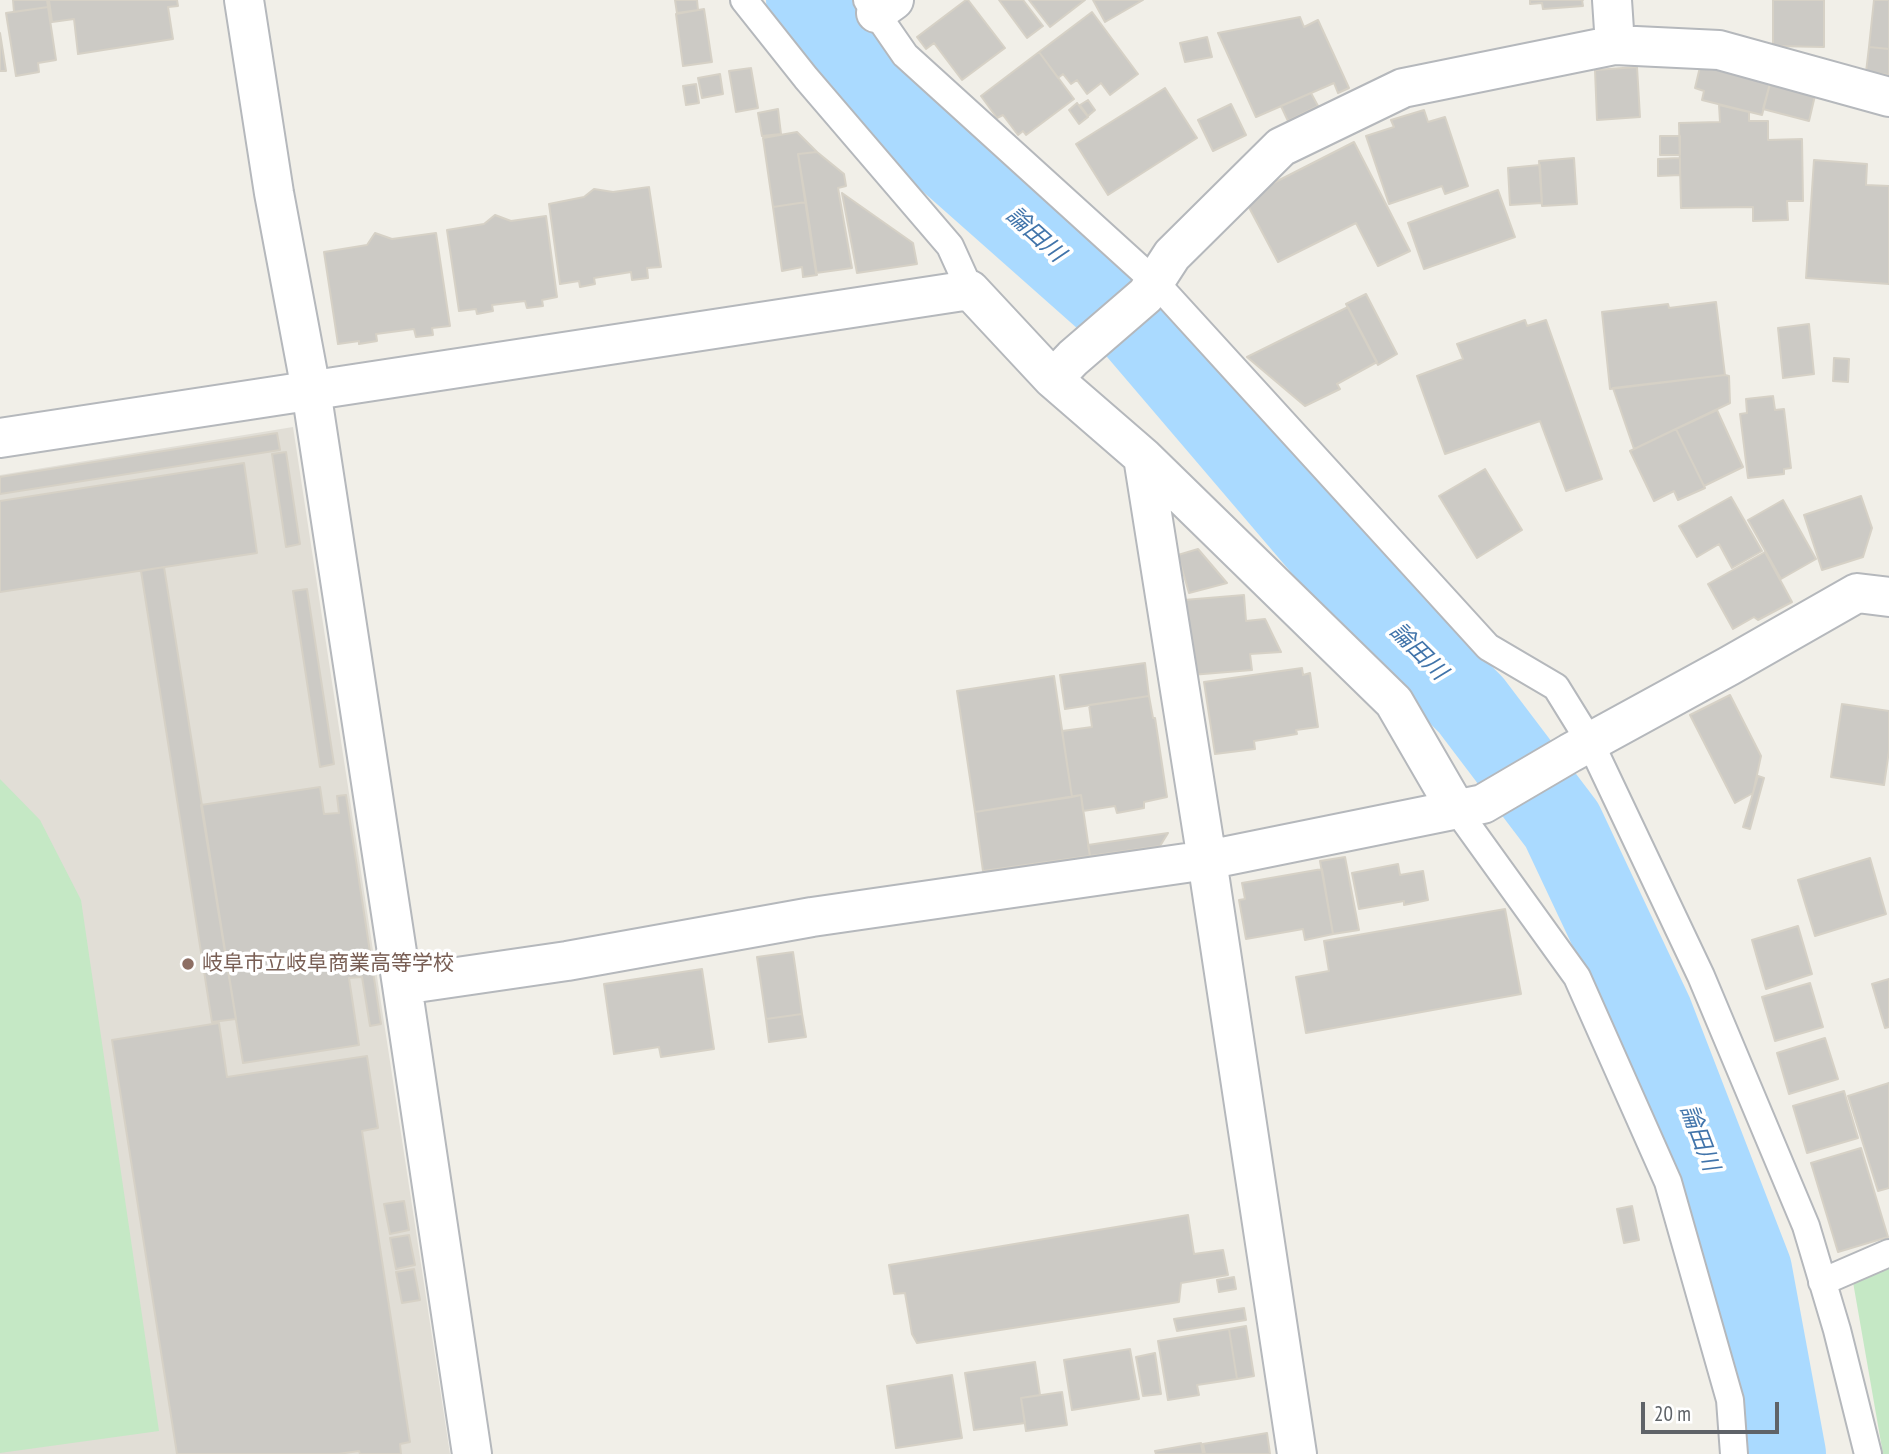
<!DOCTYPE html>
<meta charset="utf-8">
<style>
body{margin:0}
#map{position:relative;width:1889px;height:1454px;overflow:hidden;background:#f1efe8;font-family:"PT Sans Narrow",sans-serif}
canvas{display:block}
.scale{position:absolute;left:1641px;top:1402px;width:138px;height:32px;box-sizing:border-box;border:4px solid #5f6368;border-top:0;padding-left:9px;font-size:21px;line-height:24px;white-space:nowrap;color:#5f6368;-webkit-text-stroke:5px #fff;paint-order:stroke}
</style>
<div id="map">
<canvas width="1889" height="1454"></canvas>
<div class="scale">20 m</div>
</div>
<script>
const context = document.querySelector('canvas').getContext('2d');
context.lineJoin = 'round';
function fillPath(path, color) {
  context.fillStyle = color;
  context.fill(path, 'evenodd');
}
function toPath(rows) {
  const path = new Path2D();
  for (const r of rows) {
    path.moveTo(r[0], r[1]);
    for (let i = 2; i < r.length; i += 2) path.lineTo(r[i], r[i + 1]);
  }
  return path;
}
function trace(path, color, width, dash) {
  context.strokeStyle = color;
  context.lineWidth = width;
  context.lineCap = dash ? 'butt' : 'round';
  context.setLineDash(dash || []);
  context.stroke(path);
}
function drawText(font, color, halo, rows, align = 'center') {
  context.font = font + ' "PT Sans Narrow","Noto Sans JP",sans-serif';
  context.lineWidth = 7;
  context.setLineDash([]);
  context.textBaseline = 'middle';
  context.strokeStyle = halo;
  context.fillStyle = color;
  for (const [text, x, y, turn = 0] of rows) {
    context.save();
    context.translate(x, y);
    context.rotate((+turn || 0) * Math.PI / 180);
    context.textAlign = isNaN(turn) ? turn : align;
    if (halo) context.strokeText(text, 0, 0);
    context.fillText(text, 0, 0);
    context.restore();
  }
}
const education = toPath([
 [293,427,450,1454,0,1454,0,475]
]);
const green = toPath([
 [0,779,40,820,81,900,159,1431,0,1453],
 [1889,1269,1889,1454,1883,1454,1853,1282]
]);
const river = toPath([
 [808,0,875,93,1129,318,1392,626,1471,705,1562,825,1651,1014,1750,1270,1784,1454]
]);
const building = toPath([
 [13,0,47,0,48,7,14,12,13,0],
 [49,0,177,0,178,6,168,7,173,39,78,54,74,19,52,22,49,0],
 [675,0,697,0,698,10,677,13,675,0],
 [966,0,968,0,1005,48,962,80,934,43,926,49,917,37,966,0],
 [999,0,1023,0,1043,26,1027,38,999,0],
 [1029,0,1085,0,1050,27,1029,0],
 [1093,0,1143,0,1105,22,1093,0],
 [1530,0,1583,0,1582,0,1583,6,1543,9,1542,3,1530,4,1530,0],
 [1773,0,1824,0,1824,47,1773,46,1773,0],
 [1874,0,1889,0,1889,49,1869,47,1874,0],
 [48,7,56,60,38,63,39,72,16,76,6,13,48,7],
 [704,9,712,62,683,66,676,14,704,9],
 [1092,12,1138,74,1110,95,1101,83,1087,94,1077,80,1071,84,1063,74,1058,78,1039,52,1092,12],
 [1300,17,1304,27,1318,20,1349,88,1338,93,1334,83,1256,117,1218,33,1300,17],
 [0,33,6,71,0,71,0,33],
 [1207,37,1212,57,1185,62,1180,43,1207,37],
 [1869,47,1889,49,1889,75,1866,72,1869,47],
 [1039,52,1074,99,1026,135,1023,131,1018,135,1003,115,997,118,981,96,1039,52],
 [1716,61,1772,76,1762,115,1702,100,1704,91,1695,88,1700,67,1712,70,1716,61],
 [1637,67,1640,117,1597,120,1595,70,1637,67],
 [751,68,758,108,736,112,729,71,751,68],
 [720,74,723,94,702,98,698,78,720,74],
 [1772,76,1817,87,1809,121,1763,109,1772,76],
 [696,84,699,103,686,105,683,86,696,84],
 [1165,88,1197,138,1108,195,1076,144,1165,88],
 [1311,93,1318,106,1288,121,1281,106,1311,93],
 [1088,100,1095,110,1088,116,1080,105,1088,100],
 [1077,103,1088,117,1079,124,1069,110,1077,103],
 [1231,104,1246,135,1213,151,1198,120,1231,104],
 [1719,105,1749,112,1749,121,1768,121,1768,140,1802,139,1803,201,1787,201,1788,220,1753,221,1753,207,1681,208,1679,123,1720,122,1719,105],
 [778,109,781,134,762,136,758,113,778,109],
 [1424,110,1428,122,1445,117,1468,186,1445,194,1442,186,1389,204,1366,136,1394,127,1391,120,1424,110],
 [797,132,817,152,798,154,806,202,773,207,763,138,797,132],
 [1660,136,1680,136,1680,155,1660,155,1660,136],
 [1354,142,1410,251,1378,266,1356,223,1278,262,1244,198,1354,142],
 [817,152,844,174,846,186,838,188,852,268,816,273,798,154,817,152],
 [1574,158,1577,204,1542,206,1539,161,1574,158],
 [1680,158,1680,175,1658,176,1658,159,1680,158],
 [1814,160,1867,164,1866,185,1889,186,1889,284,1806,278,1814,160],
 [1540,165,1542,203,1510,205,1508,168,1540,165],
 [649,187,661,267,647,268,648,278,632,280,631,272,594,278,595,284,580,287,579,281,560,284,549,204,584,197,594,189,613,192,649,187],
 [1498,190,1515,237,1424,269,1408,223,1498,190],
 [842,193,913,243,917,264,857,273,842,193],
 [806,202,817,275,803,277,802,267,782,271,773,207,806,202],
 [495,215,511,221,546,216,557,297,542,300,543,306,527,308,525,301,492,305,493,311,477,314,476,309,459,311,447,230,484,224,495,215],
 [375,233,392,239,436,233,450,326,432,328,433,335,416,337,414,329,376,334,377,341,359,344,359,341,338,344,324,252,367,245,375,233],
 [1366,294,1397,354,1378,365,1346,304,1366,294],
 [1716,302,1725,375,1610,389,1602,312,1668,304,1669,308,1716,302],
 [1348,307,1377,362,1337,384,1340,389,1305,406,1247,357,1348,307],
 [1525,320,1527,326,1546,320,1602,479,1566,491,1540,421,1445,454,1417,376,1463,359,1457,344,1525,320],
 [1809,324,1814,374,1783,378,1778,328,1809,324],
 [1834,358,1849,359,1848,382,1833,381,1834,358],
 [1725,375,1729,376,1730,403,1634,449,1613,388,1725,375],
 [1773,396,1775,410,1784,409,1791,468,1784,469,1784,474,1748,478,1740,414,1747,413,1746,399,1773,396],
 [1717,410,1743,467,1704,486,1676,429,1717,410],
 [1676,429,1705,488,1678,500,1674,491,1654,501,1630,451,1676,429],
 [277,433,280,450,0,494,0,477,277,433],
 [286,452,300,544,286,547,272,454,286,452],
 [244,463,257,553,0,592,0,501,244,463],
 [1485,469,1522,530,1477,558,1439,496,1485,469],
 [1861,496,1872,528,1863,557,1822,570,1804,515,1861,496],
 [1731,497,1762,551,1732,568,1719,544,1697,557,1679,526,1731,497],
 [1783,500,1816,559,1781,579,1748,520,1783,500],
 [1198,549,1227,583,1189,593,1178,555,1198,549],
 [1765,552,1792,602,1758,620,1754,617,1733,629,1708,584,1765,552],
 [164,567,236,1019,212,1022,141,571,164,567],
 [307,589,334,764,320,767,293,591,307,589],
 [1244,595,1246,621,1265,619,1281,652,1250,654,1252,670,1191,675,1184,600,1244,595],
 [1145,663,1149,696,1065,709,1060,675,1145,663],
 [1302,668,1303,675,1310,673,1318,727,1296,730,1297,734,1254,741,1255,749,1215,754,1204,682,1302,668],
 [1054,676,1072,797,975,812,957,691,1054,676],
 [1730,695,1761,756,1753,793,1735,803,1690,715,1730,695],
 [1149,696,1153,718,1155,718,1167,797,1144,802,1144,808,1117,813,1115,806,1083,811,1081,795,1072,797,1062,731,1092,727,1089,705,1149,696],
 [1842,704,1889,711,1889,751,1884,785,1831,777,1842,704],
 [1758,776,1764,778,1750,829,1743,827,1758,776],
 [320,787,324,814,339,813,337,796,346,795,381,1024,370,1026,362,977,349,978,359,1045,243,1063,201,805,320,787],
 [1081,795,1090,856,983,871,975,812,1081,795],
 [1168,833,1160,846,1090,856,1088,845,1168,833],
 [1345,857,1359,930,1333,934,1320,861,1345,857],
 [1870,858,1886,914,1815,936,1798,880,1870,858],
 [1398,864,1400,875,1423,871,1428,900,1404,905,1404,901,1359,909,1352,873,1398,864],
 [1322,869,1333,934,1305,940,1303,929,1246,939,1239,900,1245,899,1242,883,1322,869],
 [1505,909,1521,994,1306,1033,1296,977,1329,971,1324,941,1505,909],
 [1798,926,1812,974,1766,989,1752,940,1798,926],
 [793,952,802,1014,766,1019,757,957,793,952],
 [702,969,714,1049,661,1057,659,1047,614,1054,604,984,702,969],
 [1889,979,1889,1027,1885,1028,1872,984,1889,979],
 [1810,983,1823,1027,1775,1041,1762,997,1810,983],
 [802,1014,806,1037,769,1042,766,1019,802,1014],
 [219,1023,227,1077,367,1056,378,1128,362,1131,410,1442,400,1444,401,1454,360,1454,359,1451,338,1454,177,1454,112,1040,219,1023],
 [1825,1038,1838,1079,1789,1094,1777,1053,1825,1038],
 [1889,1083,1889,1188,1878,1191,1848,1096,1889,1083],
 [1844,1091,1858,1138,1807,1153,1793,1106,1844,1091],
 [1861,1148,1888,1237,1838,1252,1811,1163,1861,1148],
 [404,1201,409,1230,390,1234,384,1204,404,1201],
 [1632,1206,1639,1240,1624,1243,1617,1209,1632,1206],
 [1188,1215,1194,1254,1223,1250,1228,1275,1181,1283,1179,1302,917,1343,912,1334,905,1293,894,1294,889,1265,1188,1215],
 [409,1235,415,1265,396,1269,390,1238,409,1235],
 [414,1269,420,1300,402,1303,396,1272,414,1269],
 [1234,1277,1236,1289,1219,1292,1217,1280,1234,1277],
 [1244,1308,1246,1320,1177,1331,1174,1319,1244,1308],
 [1246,1326,1254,1376,1237,1379,1229,1329,1246,1326],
 [1229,1329,1237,1379,1197,1385,1199,1395,1168,1400,1158,1341,1229,1329],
 [1130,1349,1139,1399,1072,1410,1064,1360,1130,1349],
 [1155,1353,1161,1394,1143,1396,1136,1357,1155,1353],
 [1035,1362,1040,1395,1021,1398,1025,1423,974,1430,965,1373,1035,1362],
 [952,1375,962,1438,896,1448,887,1386,952,1375],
 [1062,1392,1067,1425,1026,1431,1021,1398,1062,1392],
 [1267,1433,1270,1454,1205,1454,1203,1444,1267,1433],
 [1201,1443,1203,1454,1156,1454,1155,1451,1201,1443]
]);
const lane = toPath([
 [744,0,806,78,950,246,970,290],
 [867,0,905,55,1155,282,1488,647,1556,687,1590,742,1701,976,1806,1226,1837,1330,1868,1454],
 [1456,809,1577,977,1668,1182,1730,1400,1734,1454],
 [1822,1282,1889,1253]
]);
const street = toPath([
 [244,0,274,193,311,390,402,985,472,1454],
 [1612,0,1615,45],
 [876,13,894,0],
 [1053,379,1143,457,1207,860,1297,1454],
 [0,438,970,290,1053,379,1073,358,1146,295,1172,255,1281,147,1403,88,1615,45,1719,50,1889,97],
 [1143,457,1394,702,1456,809],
 [402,985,567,961,812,917,1207,860,1483,804,1570,753,1729,666,1857,593,1889,597]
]);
const markers = [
 [188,964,7,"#8d6e63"]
];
const educationNames = [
 ["岐阜市立岐阜商業高等学校",202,964]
];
const waterNames = [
 ["論田川",1035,235,42],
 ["論田川",1418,652,45],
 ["論田川",1699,1138,69]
];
fillPath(education, '#e1ded6');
fillPath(green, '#c5e8c5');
trace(river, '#aadaff', 84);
fillPath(building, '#cccac5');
trace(building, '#d6d1c6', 2);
trace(lane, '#b5b8bc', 30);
trace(street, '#b5b8bc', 42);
trace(lane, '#fff', 26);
trace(street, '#fff', 38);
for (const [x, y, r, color] of markers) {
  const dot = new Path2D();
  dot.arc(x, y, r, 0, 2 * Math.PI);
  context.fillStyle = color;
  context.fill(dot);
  trace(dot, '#fff', 2.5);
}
drawText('21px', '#785e54', '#fff', educationNames, 'left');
drawText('italic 23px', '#4174aa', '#fff', waterNames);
</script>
